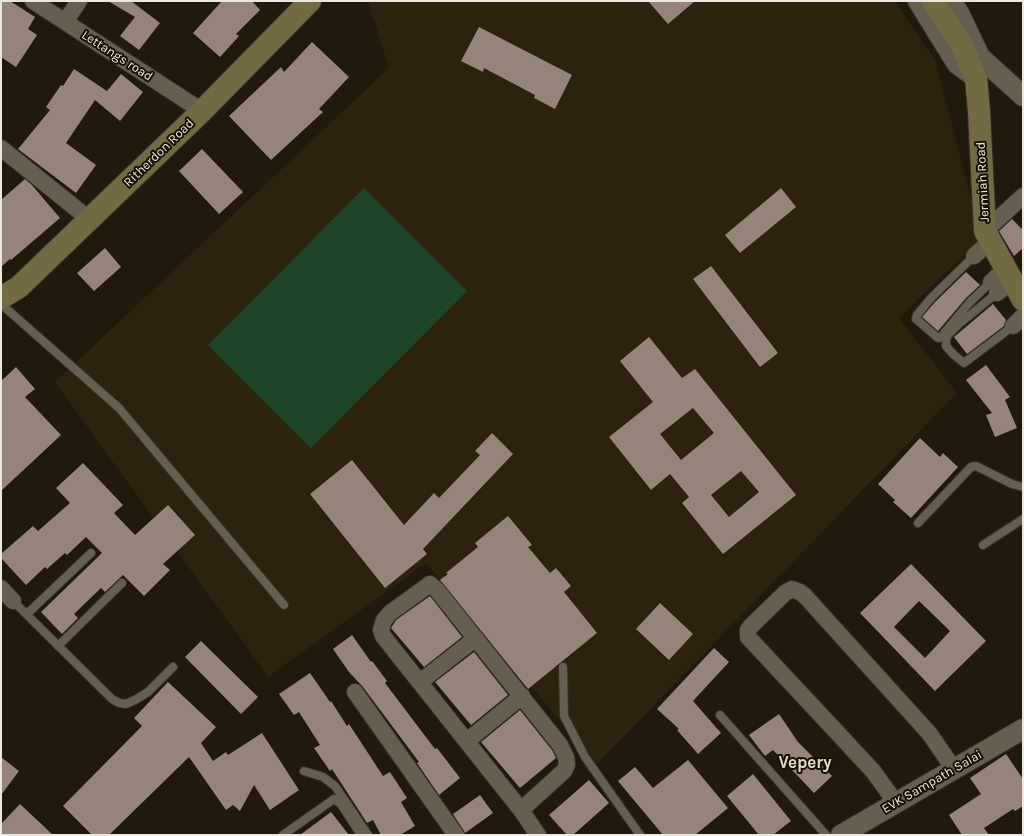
<!DOCTYPE html>
<style>
body{margin:0}
#map{position:relative;width:1024px;height:836px;overflow:hidden;background:#211a0c;font-family:Karla,sans-serif}
canvas{display:block}
.frame{position:absolute;inset:0;border:2px solid #ede8df;pointer-events:none}
</style>
<div id="map">
<canvas width="1024" height="836"></canvas>
<div class="frame"></div>
</div>
<script>
const context = document.querySelector('canvas').getContext('2d');
context.lineJoin = 'round';
function fillPath(path, color) {
  context.fillStyle = color;
  context.fill(path, 'evenodd');
}
function toPath(rows) {
  const path = new Path2D();
  for (const r of rows) {
    path.moveTo(r[0], r[1]);
    for (let i = 2; i < r.length; i += 2) path.lineTo(r[i], r[i + 1]);
  }
  return path;
}
function trace(path, color, width, dash) {
  context.strokeStyle = color;
  context.lineWidth = width;
  context.lineCap = dash ? 'butt' : 'round';
  context.setLineDash(dash || []);
  context.stroke(path);
}
function drawText(font, color, halo, rows, align = 'center') {
  context.font = font + ' Karla,sans-serif';
  context.lineWidth = 4;
  context.setLineDash([]);
  context.textBaseline = 'middle';
  context.strokeStyle = halo;
  context.fillStyle = color;
  for (const [text, x, y, turn = 0] of rows) {
    context.save();
    context.translate(x, y);
    context.rotate((+turn || 0) * Math.PI / 180);
    context.textAlign = isNaN(turn) ? turn : align;
    if (halo) context.strokeText(text, 0, 0);
    context.fillText(text, 0, 0);
    context.restore();
  }
}
const built = toPath([
 [368,1,895,1,936,62,981,239,899,318,957,393,597,764,426,563,268,677,55,382,389,68]
]);
const green = toPath([
 [364,188,467,291,311,448,208,345]
]);
const building = toPath([
 [1,1,10,1,35,17,28,29,37,35,16,67,1,57],
 [108,1,131,1,160,23,139,50,120,36,135,17],
 [222,1,252,1,260,10,236,34,239,36,220,57,193,33],
 [648,1,695,1,668,24],
 [479,27,572,75,555,109,534,98,535,95,484,68,483,72,461,61],
 [312,42,349,77,319,109,323,112,271,160,229,116,281,67,284,72],
 [74,69,107,91,121,74,143,92,120,121,95,100,66,143,96,165,76,193,18,149,50,110,46,107,61,85,63,86],
 [202,149,243,192,219,214,179,171],
 [25,179,31,184,60,218,11,260,10,259,1,267,1,200],
 [781,188,796,207,740,253,725,235],
 [1012,219,1023,230,1023,248,1014,256,999,231],
 [105,248,121,267,94,291,77,273],
 [711,266,778,353,760,367,693,279],
 [966,272,980,285,966,298,938,331,922,317,935,302],
 [993,304,1006,320,1004,326,967,354,954,337],
 [649,337,682,378,695,369,796,495,723,554,682,503,689,497,670,474,651,490,609,437,653,402,620,361],
 [693,408,714,433,681,460,660,434],
 [741,471,759,492,729,517,711,495],
 [986,365,1010,397,1005,400,1017,428,995,437,986,415,992,413,966,380],
 [16,367,35,389,25,397,61,435,1,491,1,381],
 [492,433,513,454,423,549,427,554,385,588,310,494,352,460,404,525,434,493,439,498,480,455,475,451],
 [920,438,940,457,943,453,958,467,911,518,893,502,895,500,878,484],
 [83,463,123,505,114,513,135,535,168,505,195,535,163,564,170,570,144,596,123,575,105,592,101,588,74,614,78,618,62,634,41,612,102,553,86,537,67,555,65,553,47,569,45,567,26,585,1,558,1,554,33,526,38,531,70,503,56,488],
 [508,516,532,545,528,547,550,573,556,568,571,586,564,592,597,633,528,689,440,580,448,574,446,573,478,547,475,543],
 [911,564,986,641,935,691,860,613],
 [919,601,950,631,925,658,894,627],
 [430,596,462,637,424,667,391,628,396,620],
 [660,603,693,634,669,660,636,629],
 [352,635,371,662,372,661,387,681,385,683,435,749,437,748,460,778,439,795,417,763,419,762,363,687,349,672,333,649],
 [201,641,258,697,241,714,185,657],
 [714,648,729,662,693,701,721,733,698,754,677,730,679,729,657,709],
 [474,652,508,695,471,725,435,682],
 [310,673,330,702,331,701,347,726,349,724,383,776,390,772,407,798,401,802,415,826,400,835,381,835,373,820,367,823,332,769,330,771,314,748,320,745,299,712,294,715,279,694],
 [168,682,216,727,201,743,213,761,226,752,228,755,262,733,299,790,270,810,254,785,240,811,233,805,226,810,189,757,109,835,92,835,63,806,142,726,134,718],
 [520,710,552,750,556,758,520,788,481,742],
 [779,714,798,742,832,776,814,793,773,750,765,756,749,735],
 [1006,754,1023,779,1023,806,1015,811,1013,809,984,828,989,835,962,835,949,815,981,794,970,778],
 [1,757,19,771,1,795],
 [688,760,728,808,695,835,663,835,618,781,635,767,653,788],
 [753,774,791,821,773,835,759,835,727,796],
 [589,780,609,803,573,835,567,835,549,815],
 [480,795,493,813,465,833,453,814],
 [20,804,53,835,1,835,1,824],
 [331,812,349,835,300,835]
]);
const service = toPath([
 [974,256,931,298,917,315,916,319,938,338,940,338,970,302,991,282],
 [997,293,959,324,947,336,946,342,946,346,954,355,964,363,1013,326],
 [1,304,119,408,284,605],
 [918,523,971,467,976,466,1012,484,1023,487],
 [983,545,1023,519],
 [13,601,112,699,119,703,126,704,135,700,148,692,173,667],
 [27,614,91,553],
 [58,646,122,583],
 [563,667,564,716,585,757,640,835],
 [720,715,826,835],
 [304,771,323,777,335,786,368,835],
 [283,835,334,799,341,804,361,835]
]);
const minor = toPath([
 [33,1,202,111],
 [65,22,79,1],
 [1,148,89,219],
 [985,231,1023,196],
 [974,256,991,241],
 [991,282,1006,268],
 [997,293,1013,281],
 [1013,326,1023,316],
 [1,588,13,601],
 [420,682,476,638],
 [355,692,456,835],
 [467,741,522,696],
 [896,803,873,771,748,637,748,630,751,626,785,593,792,589,800,592,805,596,929,733,954,769],
 [521,810,564,771,567,765,566,757,560,745,437,590,430,584,390,613,384,620,381,630,383,636,521,810,538,835]
]);
const tertiary = toPath([
 [918,1,957,64,976,78,980,57,959,13,951,1],
 [980,57,1023,96],
 [841,835,1023,729]
]);
const secondary = toPath([
 [933,1,961,44,976,78,979,111,985,231,1023,300],
 [1,298,19,287,202,111,310,1]
]);
const streetNames = [
 ["Lettangs road",117,56,33],
 ["Ritherdon Road",159,153,-44],
 ["Jermiah Road",983,182,-93],
 ["EVK Sampath Salai",932,782,-30]
];
const districtNames = [
 ["Vepery",805,763]
];
fillPath(built, '#2c220d');
fillPath(green, '#1f4528');
fillPath(building, '#96847a');
trace(service, '#37322d', 10);
trace(minor, '#37322d', 18);
trace(tertiary, '#37322d', 22);
trace(secondary, '#37322d', 24);
trace(service, '#665e4e', 8);
trace(minor, '#665e4e', 16);
trace(tertiary, '#665e4e', 20);
trace(secondary, '#736a44', 22);
drawText('13px', '#ede8df', '#171104', streetNames);
drawText('bold 17px', '#e4dac8', '#171104', districtNames);
</script>
